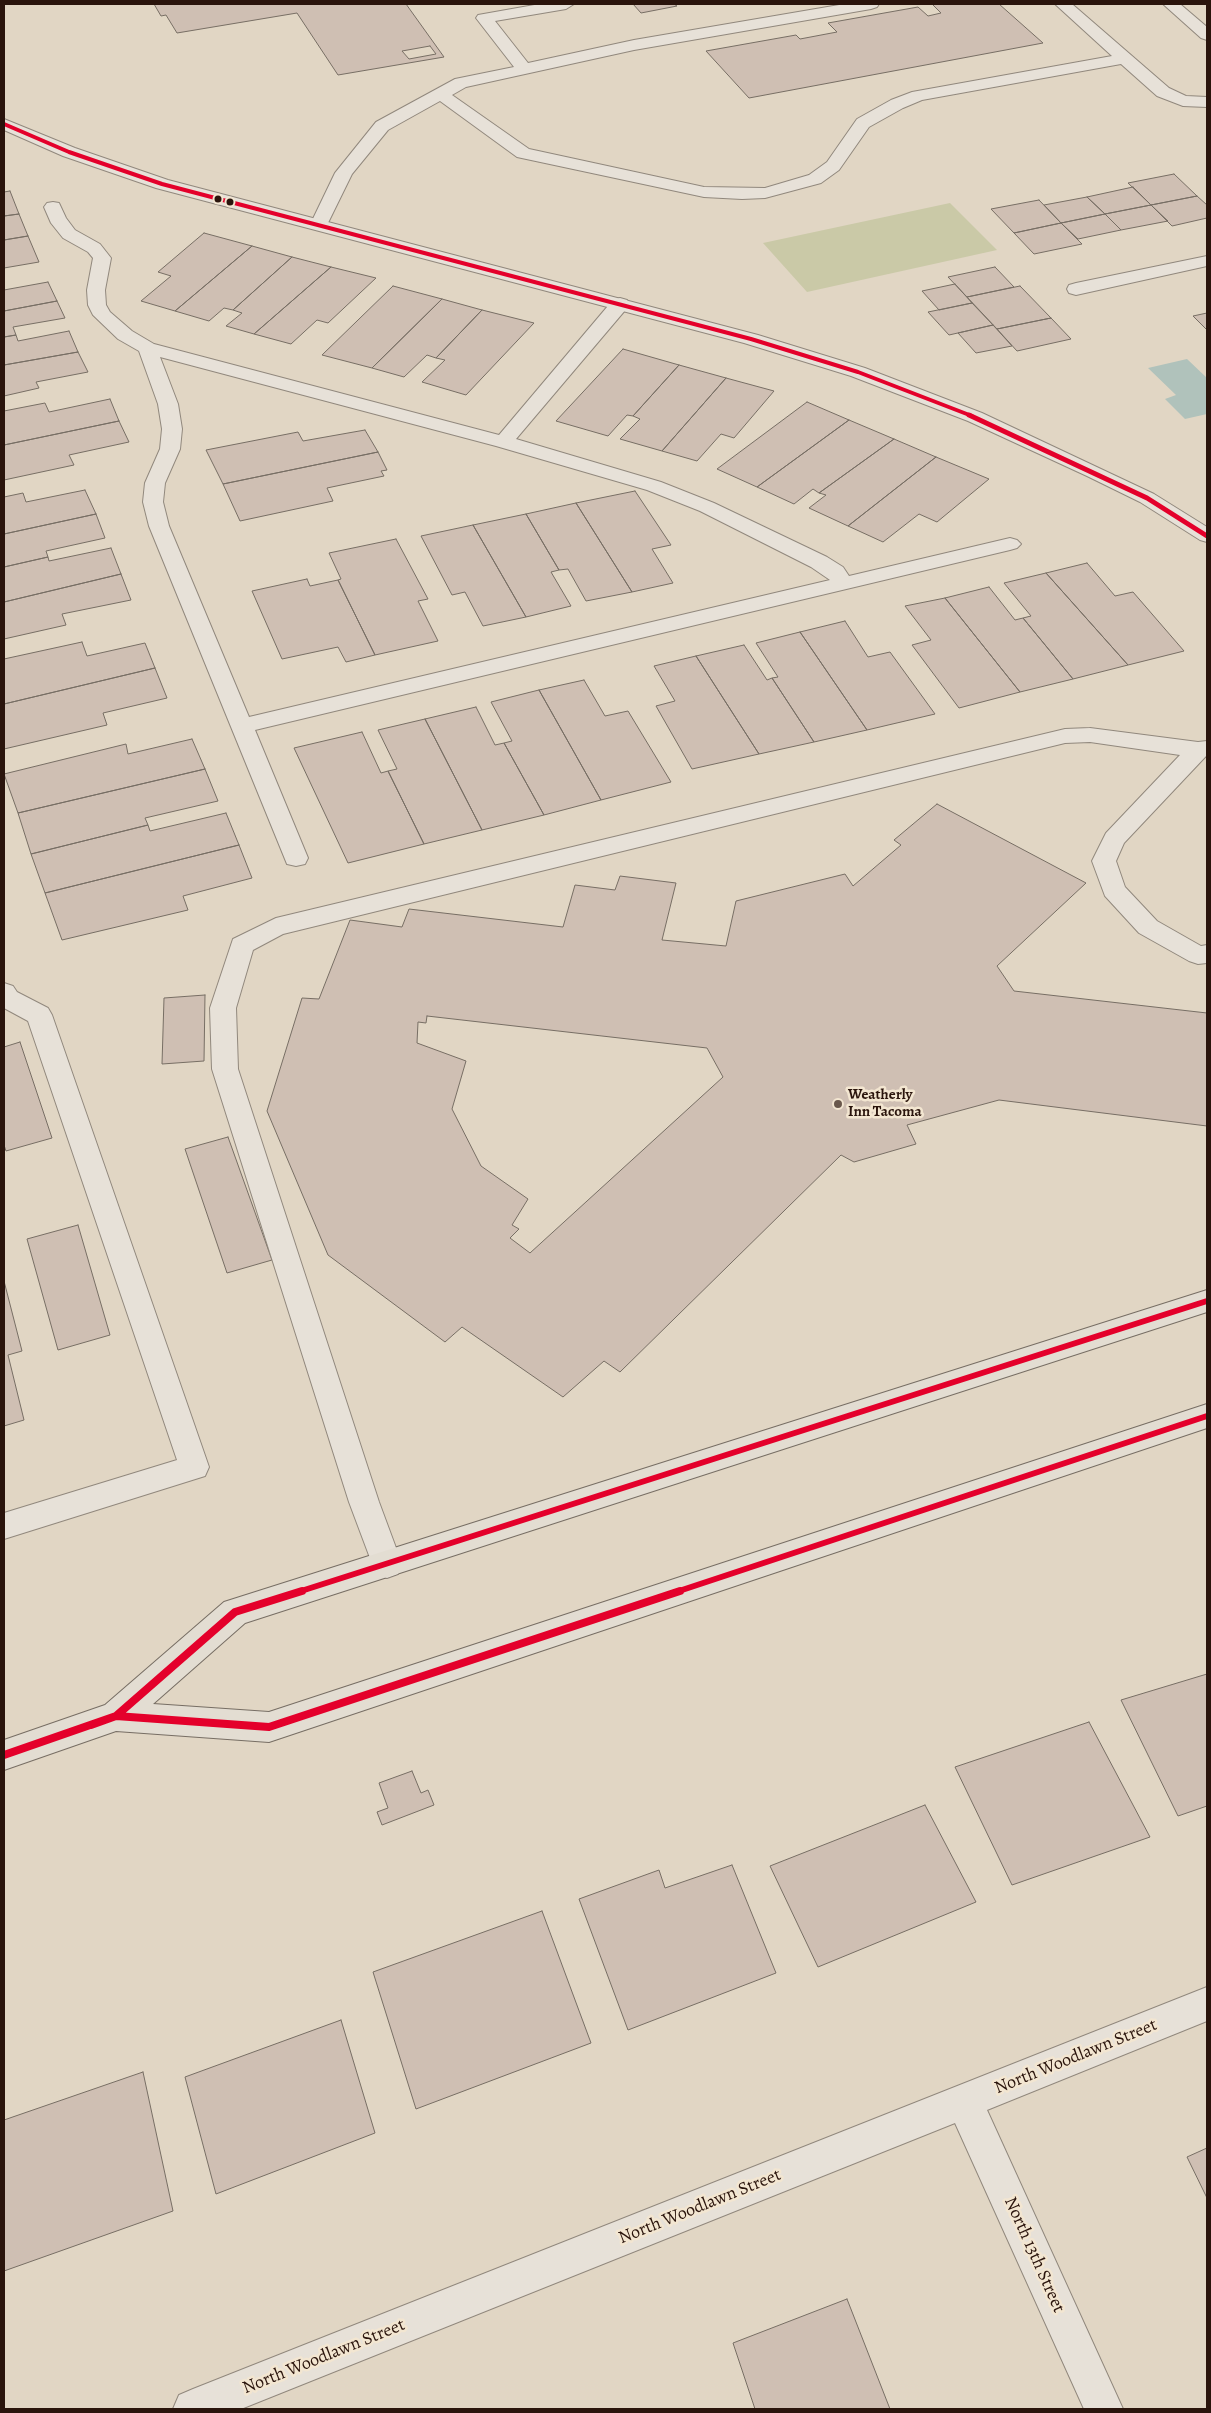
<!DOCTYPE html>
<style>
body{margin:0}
#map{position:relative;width:1211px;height:2413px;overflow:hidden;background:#e1d6c4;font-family:Alegreya,serif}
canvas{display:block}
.frame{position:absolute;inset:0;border:5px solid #2a140c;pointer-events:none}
</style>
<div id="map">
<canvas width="1211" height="2413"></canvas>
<div class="frame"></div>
</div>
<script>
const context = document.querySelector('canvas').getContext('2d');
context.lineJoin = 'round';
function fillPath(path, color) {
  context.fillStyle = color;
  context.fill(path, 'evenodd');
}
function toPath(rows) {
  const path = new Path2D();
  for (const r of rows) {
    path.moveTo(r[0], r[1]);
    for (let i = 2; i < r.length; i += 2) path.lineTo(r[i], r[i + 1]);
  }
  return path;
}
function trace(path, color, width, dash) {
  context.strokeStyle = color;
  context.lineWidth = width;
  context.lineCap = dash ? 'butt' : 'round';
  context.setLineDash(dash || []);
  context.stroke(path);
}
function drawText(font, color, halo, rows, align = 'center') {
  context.font = font + ' Alegreya,serif';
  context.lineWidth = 5;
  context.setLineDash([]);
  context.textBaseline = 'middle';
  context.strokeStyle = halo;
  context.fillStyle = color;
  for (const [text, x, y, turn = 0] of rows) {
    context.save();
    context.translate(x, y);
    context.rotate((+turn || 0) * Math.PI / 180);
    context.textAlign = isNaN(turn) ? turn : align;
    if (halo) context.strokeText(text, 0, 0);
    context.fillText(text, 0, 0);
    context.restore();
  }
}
const green = toPath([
 [950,203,997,250,807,292,763,243]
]);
const water = toPath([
 [1187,359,1207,378,1207,414,1185,419,1165,399,1176,395,1148,368]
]);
const building = toPath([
 [154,4,406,4,444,57,338,75,297,13,177,33,166,15,161,16,154,4],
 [430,46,436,54,409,59,402,51,430,46],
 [633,4,674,4,677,6,641,13,633,4],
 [932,4,999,4,1043,43,749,98,706,51,796,35,800,39,837,32,828,23,918,7,928,16,941,13,932,4],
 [1174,174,1197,196,1151,205,1128,183,1174,174],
 [1133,187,1151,205,1105,214,1087,197,1133,187],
 [10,191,19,214,4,216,4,192,10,191],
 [1197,196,1207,205,1207,218,1172,226,1151,205,1197,196],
 [1087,197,1105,214,1061,223,1044,205,1087,197],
 [1039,200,1061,223,1014,233,991,209,1039,200],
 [1151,205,1168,221,1121,230,1105,214,1151,205],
 [19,214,28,236,4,240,4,216,19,214],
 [1105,214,1121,230,1078,239,1061,223,1105,214],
 [1061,223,1082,244,1034,254,1014,233,1061,223],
 [204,233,252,246,175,311,141,301,171,276,158,272,204,233],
 [28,236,39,262,4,268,4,240,28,236],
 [252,246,292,257,233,310,224,308,209,321,175,311,252,246],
 [292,257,331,267,254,334,226,326,242,313,233,310,292,257],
 [331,267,376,278,328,323,317,320,291,344,254,334,331,267],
 [995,267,1014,287,967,297,948,277,995,267],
 [48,282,57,301,4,311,4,290,48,282],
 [955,284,972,303,939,310,922,291,955,284],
 [393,286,442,299,372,368,322,355,393,286],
 [1020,286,1051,318,997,329,967,297,1020,286],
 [442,299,482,310,436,358,427,355,404,377,372,368,442,299],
 [57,301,65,318,13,327,16,335,4,337,4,311,57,301],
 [972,303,993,325,949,335,928,312,972,303],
 [482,310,534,323,466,395,422,382,445,360,436,358,482,310],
 [1207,313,1207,330,1193,316,1207,313],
 [1051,318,1071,339,1017,351,997,329,1051,318],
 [993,325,1012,346,976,353,958,333,993,325],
 [69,331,78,352,4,365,4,337,16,335,18,341,69,331],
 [623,349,679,365,633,416,627,415,608,436,556,421,623,349],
 [78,352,88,372,36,382,39,388,4,396,4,365,78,352],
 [679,365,726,378,662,451,620,439,640,419,633,416,679,365],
 [726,378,774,391,734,438,721,434,697,461,662,451,726,378],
 [110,399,119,421,4,445,4,411,45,403,49,412,110,399],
 [807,402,849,420,757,487,717,469,807,402],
 [849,420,894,439,819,493,813,489,794,504,757,487,849,420],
 [119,421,129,442,69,455,74,465,4,480,4,445,119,421],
 [365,430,378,452,223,484,206,450,298,432,303,441,365,430],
 [894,439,936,457,848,526,809,508,826,495,819,493,894,439],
 [378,452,387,470,381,471,384,476,327,488,333,501,240,521,223,484,378,452],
 [936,457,989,479,937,522,919,514,883,542,848,526,936,457],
 [85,490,96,514,4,534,4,497,23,493,26,502,85,490],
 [635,491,671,545,652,549,673,583,632,592,576,503,635,491],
 [576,503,632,592,586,601,568,569,559,570,526,514,576,503],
 [96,514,105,538,46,551,48,557,4,567,4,534,96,514],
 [526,514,559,570,551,572,571,606,526,617,473,525,526,514],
 [473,525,526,617,483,626,465,592,452,595,421,536,473,525],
 [396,539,428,599,418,601,438,641,375,655,338,580,341,579,329,553,396,539],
 [111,548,121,574,4,602,4,567,48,557,49,561,111,548],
 [1087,563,1115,596,1133,592,1184,651,1128,665,1046,573,1087,563],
 [1046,573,1128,665,1073,679,1023,618,1031,616,1004,583,1046,573],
 [121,574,131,600,62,614,66,625,4,639,4,602,121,574],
 [307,579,310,586,338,580,375,655,346,662,338,647,282,659,252,591,307,579],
 [989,587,1015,620,1023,618,1073,679,1020,692,945,598,989,587],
 [945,598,1020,692,959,708,912,645,931,640,905,606,945,598],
 [845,621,868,657,890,652,935,714,867,730,800,632,845,621],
 [800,632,867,730,814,742,772,678,778,677,756,643,800,632],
 [82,642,87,656,145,643,155,668,4,704,4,659,82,642],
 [744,645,767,680,772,678,814,742,759,754,696,656,744,645],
 [696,656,759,754,692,769,656,706,675,701,654,666,696,656],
 [155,668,167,698,103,713,107,725,4,749,4,704,155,668],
 [584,680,605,716,628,711,671,782,601,800,539,690,584,680],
 [539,690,601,800,544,815,504,743,512,741,491,702,539,690],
 [476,707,495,745,504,743,544,815,482,830,425,719,476,707],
 [425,719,482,830,424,844,388,771,397,769,378,730,425,719],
 [362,732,381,773,388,771,424,844,348,863,294,748,362,732],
 [192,739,205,769,18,813,4,774,126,744,128,754,192,739],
 [205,769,218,801,145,818,148,825,31,854,18,813,205,769],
 [937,804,1086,883,997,966,1014,991,1207,1013,1207,1126,999,1100,907,1125,916,1144,854,1162,841,1155,620,1372,604,1361,563,1397,462,1327,445,1342,328,1255,267,1111,302,998,319,999,350,920,402,927,409,909,563,927,575,885,615,890,620,876,676,883,662,940,726,946,736,901,845,874,853,886,901,845,894,840,937,804],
 [427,1016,707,1048,723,1077,530,1253,510,1238,519,1229,512,1225,528,1199,481,1166,452,1109,466,1061,417,1043,418,1022,426,1023,427,1016],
 [226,813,239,845,45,893,31,854,148,825,150,831,226,813],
 [239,845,252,878,183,896,188,910,62,940,45,893,239,845],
 [205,995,204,1061,162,1064,164,998,205,995],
 [20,1042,52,1138,6,1151,4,1145,4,1047,20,1042],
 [228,1137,272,1260,227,1273,185,1149,228,1137],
 [78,1225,110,1335,58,1350,27,1239,78,1225],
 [4,1281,22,1351,8,1355,24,1420,4,1426,4,1281],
 [1207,1674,1207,1806,1178,1816,1121,1700,1207,1674],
 [1089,1722,1150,1837,1012,1885,955,1767,1089,1722],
 [412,1771,421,1793,428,1790,434,1805,382,1825,377,1812,388,1808,379,1783,412,1771],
 [925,1805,976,1902,818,1967,770,1866,925,1805],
 [732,1865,776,1973,628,2030,579,1899,659,1870,665,1888,732,1865],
 [542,1911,591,2043,416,2109,373,1972,542,1911],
 [341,2020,375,2133,216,2194,185,2077,341,2020],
 [143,2072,173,2211,4,2271,4,2120,143,2072],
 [1207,2148,1207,2198,1187,2157,1207,2148],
 [847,2299,890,2409,755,2409,733,2343,847,2299]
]);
const lane = toPath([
 [540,4,574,4,566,9,495,21,528,63,634,40,845,4,879,4,877,7,871,9,634,50,466,87,452,95,529,149,704,187,765,188,809,175,827,162,857,119,891,100,912,92,1112,56,1055,4,1072,4,1169,88,1186,96,1207,97,1207,107,1183,106,1157,96,1121,64,922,100,903,108,869,127,839,170,821,183,765,198,742,199,704,197,517,157,440,101,388,130,352,174,325,229,313,229,310,225,335,173,376,122,455,79,514,67,476,18,478,15,540,4],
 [1163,4,1180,4,1207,27,1207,40,1201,38,1163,4],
 [53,202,59,203,66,218,75,230,100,244,111,258,105,290,106,305,110,312,132,331,154,344,499,435,613,300,620,298,627,300,629,304,627,308,516,439,661,482,714,503,827,557,843,567,849,576,1010,538,1017,540,1021,544,1017,548,1010,550,255,730,308,858,305,864,296,866,287,864,149,526,143,502,145,483,160,449,162,429,158,404,139,351,118,339,93,315,88,305,87,290,93,258,88,252,63,238,51,223,44,207,47,203,53,202],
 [160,357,496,446,647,490,700,511,811,567,830,580,249,717,169,526,163,502,165,483,180,449,182,429,178,404,160,357],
 [1207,256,1207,266,1076,295,1069,293,1067,289,1069,285,1076,283,1207,256],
 [1090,728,1198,742,1207,741,1207,755,1124,843,1116,861,1125,887,1157,921,1201,946,1207,945,1207,963,1198,964,1189,961,1139,933,1105,896,1092,861,1106,833,1180,755,1090,742,1065,743,283,934,253,950,236,1008,238,1069,379,1502,402,1564,398,1574,387,1578,376,1574,349,1502,212,1069,210,1008,233,939,276,918,1065,729,1090,728],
 [4,983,13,986,17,992,48,1008,52,1015,209,1467,205,1476,4,1539,4,1513,177,1460,28,1021,4,1008,4,983]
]);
const street = toPath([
 [4,119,75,148,168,180,758,335,865,368,982,413,1154,494,1207,527,1207,542,1200,540,1140,502,1087,476,968,421,851,376,744,343,156,188,63,156,4,130,4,119],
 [1207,1987,1207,2021,987,2110,1123,2409,1084,2409,955,2123,241,2409,173,2409,179,2395,193,2389,1207,1987]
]);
const primary = toPath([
 [1207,1290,1207,1312,245,1623,153,1704,269,1712,1207,1404,1207,1428,269,1742,116,1731,4,1770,4,1740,105,1705,224,1602,1207,1290]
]);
const bus1Far3 = toPath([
 [4,124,69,152,162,184,751,339,858,372,972,416]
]);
const bus1Far2 = toPath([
 [969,415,1147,498,1207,536]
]);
const bus1Far1 = toPath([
 [298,1592,1207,1301],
 [676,1592,1207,1416]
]);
const bus1 = toPath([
 [91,1725,116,1716,269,1727,680,1591],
 [4,1755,116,1716,235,1612,302,1591]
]);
const markers = [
 [218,199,4.5,"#2a140c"],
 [230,202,4.5,"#2a140c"],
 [838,1104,5,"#6a584c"]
];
const poiNames = [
 ["Weatherly",848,1095],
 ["Inn Tacoma",848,1112]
];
const nearStreetnames = [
 ["North Woodlawn Street",1076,2057,-22],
 ["North Woodlawn Street",700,2207,-22],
 ["North 13th Street",1034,2255,66],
 ["North Woodlawn Street",324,2357,-22]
];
fillPath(green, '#cac9a7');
fillPath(water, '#b0c2bb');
fillPath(building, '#cfbfb3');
trace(building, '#776e64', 1);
trace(lane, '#91887d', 2);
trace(street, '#91887d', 2);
trace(primary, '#776e64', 2);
fillPath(lane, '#e7e1d8');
fillPath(street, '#e7e1d8');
fillPath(primary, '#e3ddd2');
trace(bus1Far3, '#e4002b', 4);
trace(bus1Far2, '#e4002b', 5);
trace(bus1Far1, '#e4002b', 6);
trace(bus1, '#e4002b', 8);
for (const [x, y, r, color] of markers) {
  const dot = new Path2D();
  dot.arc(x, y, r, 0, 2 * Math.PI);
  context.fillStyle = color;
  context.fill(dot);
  trace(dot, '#f3e6d1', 2);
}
drawText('bold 15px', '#2a140c', '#f3e6d1', poiNames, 'left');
drawText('18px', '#2a140c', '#f3e6d1', nearStreetnames);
</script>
